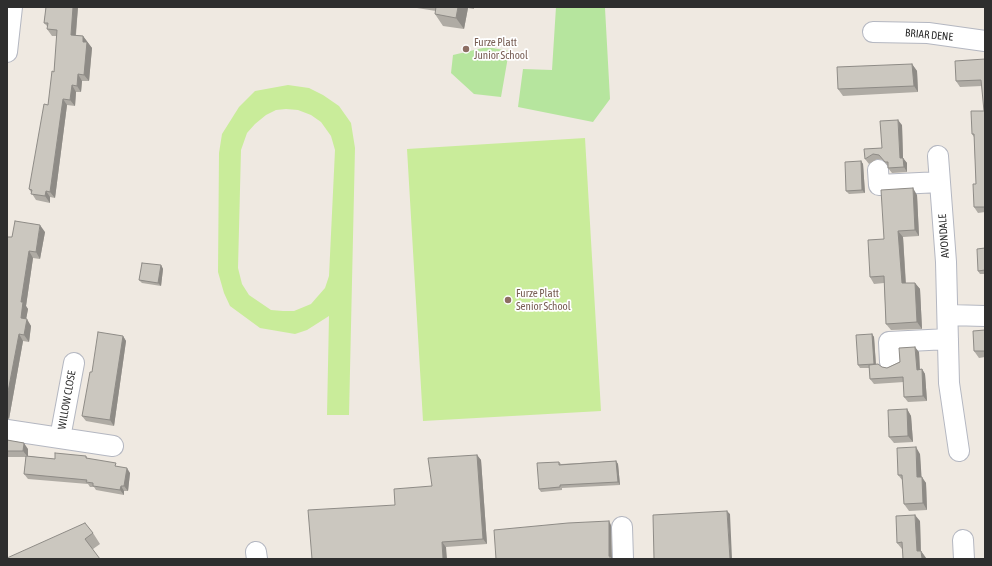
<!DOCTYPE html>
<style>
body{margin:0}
#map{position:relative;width:992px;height:566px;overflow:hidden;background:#efe9e1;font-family:"Asap Condensed",sans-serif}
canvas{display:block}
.frame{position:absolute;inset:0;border:8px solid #2e2e2e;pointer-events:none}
</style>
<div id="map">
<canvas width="992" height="566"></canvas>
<div class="frame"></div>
</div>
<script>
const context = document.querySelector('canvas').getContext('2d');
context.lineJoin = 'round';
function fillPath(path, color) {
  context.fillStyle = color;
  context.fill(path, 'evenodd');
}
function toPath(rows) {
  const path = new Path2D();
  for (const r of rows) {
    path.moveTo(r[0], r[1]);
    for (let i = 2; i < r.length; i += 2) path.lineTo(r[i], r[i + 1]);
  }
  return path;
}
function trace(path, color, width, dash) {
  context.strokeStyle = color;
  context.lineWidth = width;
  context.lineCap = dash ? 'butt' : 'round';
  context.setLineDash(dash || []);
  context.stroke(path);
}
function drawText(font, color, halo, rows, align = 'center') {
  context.font = font + ' "Asap Condensed",sans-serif';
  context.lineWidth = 3.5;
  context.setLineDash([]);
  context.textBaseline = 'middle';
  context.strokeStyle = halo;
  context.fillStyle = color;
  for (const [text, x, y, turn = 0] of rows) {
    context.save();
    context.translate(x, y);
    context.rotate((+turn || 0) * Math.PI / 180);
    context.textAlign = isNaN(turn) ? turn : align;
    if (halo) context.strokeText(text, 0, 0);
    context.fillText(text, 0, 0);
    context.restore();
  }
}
const green = toPath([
 [556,7,605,8,610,99,593,122,518,107,523,69,552,70],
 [487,47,509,51,501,97,474,94,451,73,453,55]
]);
const pitch = toPath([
 [288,85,309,88,323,95,339,106,351,123,355,148,349,415,327,415,329,316,307,330,295,334,260,328,230,306,224,293,218,272,219,153,222,134,239,107,255,91],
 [286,109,298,110,311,115,321,122,331,136,335,150,329,276,325,288,311,304,294,311,283,311,271,310,249,295,242,284,238,268,241,150,247,133,255,124,266,115,276,110],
 [585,138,601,411,423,421,407,149]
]);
const minor = toPath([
 [873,32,928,33,985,41],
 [7,52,12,7],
 [938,156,946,262,949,383,959,451],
 [878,170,879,185,940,182],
 [948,315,985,316],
 [890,362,889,342,948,339],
 [7,430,113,446],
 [60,438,74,363],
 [622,527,623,559],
 [963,540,964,559],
 [256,552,257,559]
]);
const wall = toPath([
 [46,7,78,7,76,35,83,36,92,48,89,81,82,81,81,92,76,92,75,106,67,105,55,198,50,197,50,203,36,200,29,189,48,105,54,72,57,36,52,36,47,29,48,27,44,23],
 [416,7,474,7,474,9,468,8,464,29,443,26,435,14,436,11,417,8],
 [985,59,985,212,978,213,974,207,976,184,974,137,972,134,984,111,982,86,960,87,956,81],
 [912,64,917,71,918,92,843,96,838,89],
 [902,125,903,158,907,163,907,172,892,173,888,168,888,166,883,160,877,159,869,164,865,159,882,148],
 [861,161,863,164,865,193,849,194,846,191],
 [917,195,919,236,903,237,906,283,915,283,920,289,922,329,891,330,886,324,884,283,874,284,870,277,884,239],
 [45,232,40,259,33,258,26,306,28,309,26,319,31,326,29,342,23,341,9,419,7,419,7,240,12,237],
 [985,248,985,274,980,274,978,271],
 [161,265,163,269,161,286,142,283,139,280],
 [985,330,985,357,979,358,974,351],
 [872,334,874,337,876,364,882,367,887,368,919,352,920,370,922,369,925,374,927,401,908,402,904,397,904,382,874,384,870,379,869,368,860,368,858,365],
 [123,336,126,341,114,426,86,421,82,416,92,372],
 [907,409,911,416,913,442,894,443,889,437],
 [7,440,28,449,28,456,55,459,86,456,88,459,118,467,130,473,128,491,124,491,124,495,96,490,94,487,90,487,88,484,28,479,24,474,26,457,7,457],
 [920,454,921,477,926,483,927,510,909,511,904,504,903,481,898,475],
 [477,455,481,460,487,544,446,547,395,505,432,486],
 [616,461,618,464,620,485,562,488,562,490,541,492,539,489,559,462,561,464],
 [920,521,921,551,926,558,902,549,897,543],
 [93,533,100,544,93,549,7,559]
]);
const shadedWall = toPath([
 [73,7,78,7,75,42,71,35],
 [458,7,467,7,468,8,464,29,456,18],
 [83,36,92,48,89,81,84,75,83,42],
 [912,64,917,71,918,92,914,86],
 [78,74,82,81,81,92,77,86],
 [72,85,76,92,75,106,70,100],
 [63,99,67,105,55,198,50,192],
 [898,120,902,125,903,158,907,163,907,172,904,167,900,158],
 [861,161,863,164,865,193,862,190],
 [913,188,917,195,919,236,915,230],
 [46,191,50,197,50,203,45,196],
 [40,225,45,232,40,259,36,252],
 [898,231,903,237,906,290,902,283],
 [29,251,33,258,26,306,28,309,25,325,21,318,21,302],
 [161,265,163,269,161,286,158,283],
 [915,283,920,289,922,329,917,322],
 [27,319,31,326,29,342,24,335],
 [19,334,23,341,9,419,7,416,7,397],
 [872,334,874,337,876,367,874,364],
 [123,336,126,341,114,426,110,420],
 [915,347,919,352,920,375,917,370],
 [922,369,925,374,927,401,923,396],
 [907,409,911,416,913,442,908,436],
 [24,443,28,449,28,457,23,451],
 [916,447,920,454,922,483,917,477],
 [477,455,481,460,487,544,483,539],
 [616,461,618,464,620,485,618,482],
 [127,468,130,473,128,491,124,486],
 [922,477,926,483,927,510,923,503],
 [121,486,124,491,124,495,120,490],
 [727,511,730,514,732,559,730,559],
 [915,515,920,521,921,558,917,551],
 [609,521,611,525,612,559,609,556],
 [442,542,446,547,447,559,443,559],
 [921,551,926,558,926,559,922,559]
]);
const building = toPath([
 [46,7,73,7,71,35,83,36,83,42,87,42,84,75,78,74,77,86,72,85,70,100,63,99,50,192,46,191,45,196,31,194,32,190,29,189,44,104,48,105,52,71,54,72,57,30,47,29,48,23,44,23,46,7],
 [436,7,458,7,456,18,435,14,436,7],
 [985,59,985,207,974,207,973,184,976,184,974,134,972,134,971,111,984,111,981,80,956,81,955,61,985,59],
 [912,64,914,86,838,89,837,67,912,64],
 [898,120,900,158,903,158,904,167,888,168,888,162,885,162,879,155,873,154,865,159,864,149,882,148,880,121,898,120],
 [861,161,862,190,846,191,845,162,861,161],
 [913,188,915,230,898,231,902,283,915,283,917,322,886,324,884,276,870,277,868,240,884,239,881,190,913,188],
 [15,221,40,225,36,252,29,251,21,302,23,302,21,318,27,319,24,335,19,334,7,397,7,237,12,237,15,221],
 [985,248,985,270,978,271,977,249,985,248],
 [142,263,161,265,158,283,139,280,142,263],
 [985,330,985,351,974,351,973,331,985,330],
 [98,332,123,336,110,420,82,416,90,372,92,372,98,332],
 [872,334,874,364,858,365,856,335,872,334],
 [915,347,917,370,922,369,923,396,904,397,903,377,870,379,869,365,878,364,882,367,887,368,900,362,899,348,915,347],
 [907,409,908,436,889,437,888,410,907,409],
 [7,440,24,443,23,451,7,451,7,440],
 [916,447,917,477,922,477,923,503,904,504,902,475,898,475,897,448,916,447],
 [55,453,86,456,86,458,116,463,115,466,127,468,124,486,121,486,120,490,93,486,93,483,86,482,87,480,24,474,26,456,55,459,55,453],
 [477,455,483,539,442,542,443,559,312,559,308,510,395,505,394,489,432,486,428,458,477,455],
 [616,461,618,482,560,485,560,487,539,489,537,463,559,462,559,465,616,461],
 [727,511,730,559,654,559,653,515,727,511],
 [915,515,917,551,921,551,922,559,903,559,902,542,897,543,896,516,915,515],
 [609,521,609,556,611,559,496,559,494,530,568,523,609,521],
 [85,523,93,533,85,539,100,559,7,559,7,558,85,523]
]);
const markers = [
 [466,49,4,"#8d6e63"],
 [508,300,4,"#8d6e63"]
];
const streetNames = [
 ["BRIAR DENE",929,35,5],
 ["AVONDALE",944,236,-94],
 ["WILLOW CLOSE",67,400,-80]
];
const educationNames = [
 ["Furze Platt",474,43],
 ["Junior School",474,56],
 ["Furze Platt",516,294],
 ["Senior School",516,307]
];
fillPath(green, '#b6e59e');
fillPath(pitch, '#c9ec9a');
trace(minor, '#b4b7c1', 22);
trace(minor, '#fff', 20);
fillPath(wall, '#afaba4');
fillPath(shadedWall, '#8e8b86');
fillPath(building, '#cbc7bf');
trace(building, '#8e8b86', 1);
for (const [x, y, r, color] of markers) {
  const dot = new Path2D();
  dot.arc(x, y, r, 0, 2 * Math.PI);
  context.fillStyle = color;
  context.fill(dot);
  trace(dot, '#fff', 1.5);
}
drawText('11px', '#2e2e2e', '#fff', streetNames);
drawText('11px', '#785e54', '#fff', educationNames, 'left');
</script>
